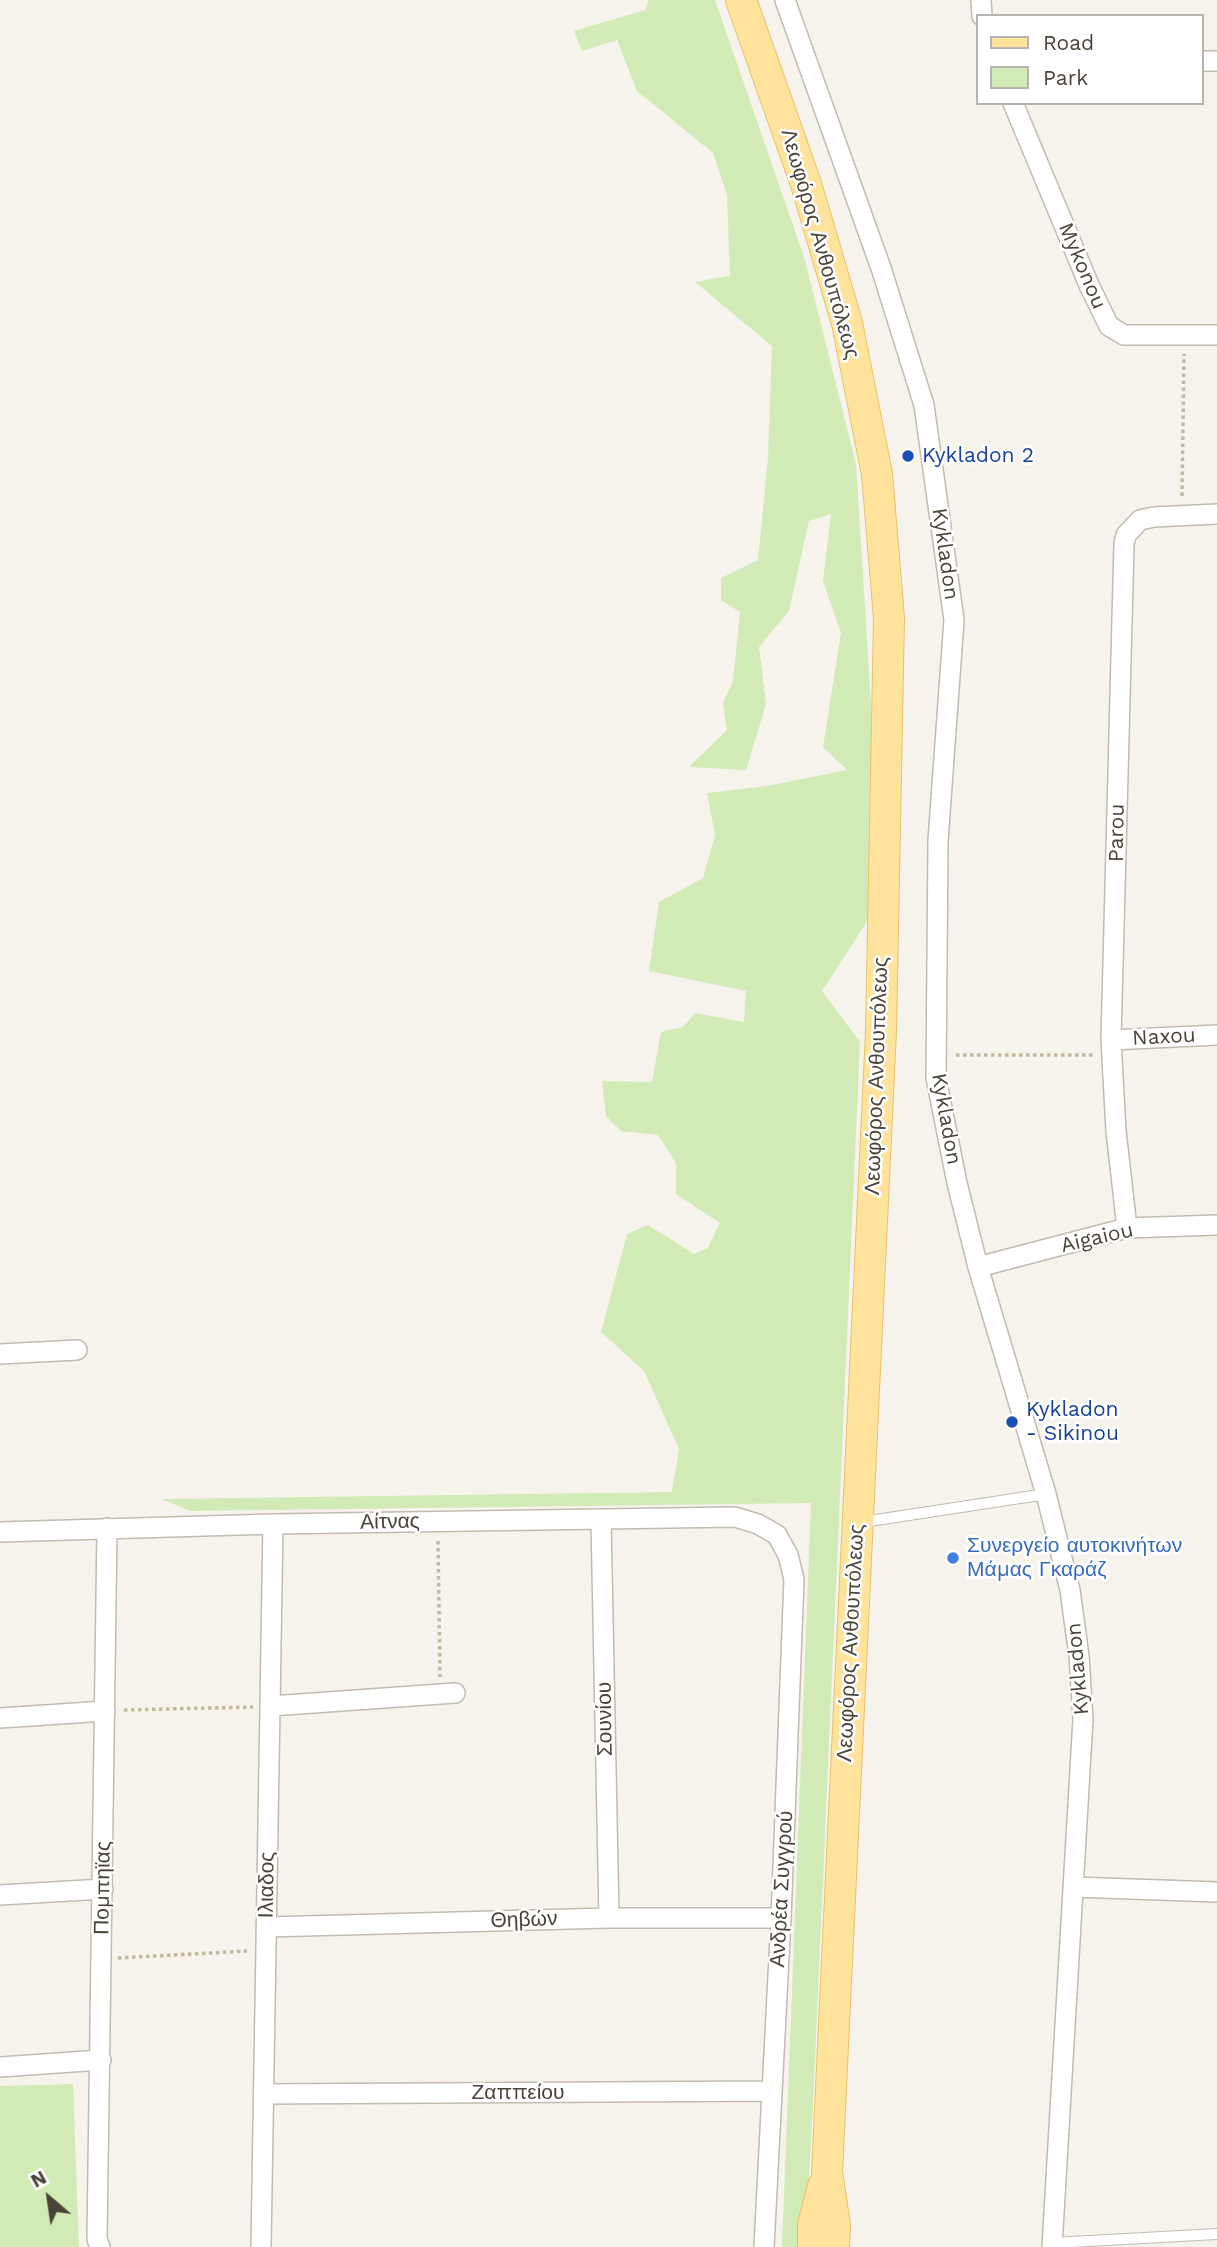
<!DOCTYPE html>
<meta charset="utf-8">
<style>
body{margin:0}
#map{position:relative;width:1217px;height:2247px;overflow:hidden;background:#f6f3ec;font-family:"Work Sans",sans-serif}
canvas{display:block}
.legend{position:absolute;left:976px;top:14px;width:228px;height:91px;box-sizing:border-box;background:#fff;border:2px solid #b7b4b0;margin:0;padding:9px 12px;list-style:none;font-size:21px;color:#4b4439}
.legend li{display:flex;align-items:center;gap:14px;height:35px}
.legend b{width:35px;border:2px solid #b7b4b0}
.north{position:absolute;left:14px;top:2163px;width:70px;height:70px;-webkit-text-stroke:5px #fff;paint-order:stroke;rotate:331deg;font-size:19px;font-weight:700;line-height:28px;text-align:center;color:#4b4439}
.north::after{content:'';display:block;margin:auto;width:24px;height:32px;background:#4b4439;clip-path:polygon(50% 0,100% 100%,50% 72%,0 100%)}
</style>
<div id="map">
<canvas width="1217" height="2247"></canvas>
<ul class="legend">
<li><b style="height:9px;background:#ffe39c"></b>Road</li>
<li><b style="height:19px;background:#d2eab5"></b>Park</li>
</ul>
<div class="north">N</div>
</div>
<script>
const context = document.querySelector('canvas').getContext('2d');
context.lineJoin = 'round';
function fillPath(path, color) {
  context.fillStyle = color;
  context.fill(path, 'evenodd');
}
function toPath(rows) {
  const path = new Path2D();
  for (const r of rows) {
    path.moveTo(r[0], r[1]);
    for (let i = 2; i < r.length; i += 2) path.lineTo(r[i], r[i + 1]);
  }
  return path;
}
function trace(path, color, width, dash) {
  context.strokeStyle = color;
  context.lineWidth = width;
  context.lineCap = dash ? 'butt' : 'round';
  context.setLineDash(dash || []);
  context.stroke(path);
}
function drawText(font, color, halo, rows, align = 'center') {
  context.font = font + ' "Work Sans",sans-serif';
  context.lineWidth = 5;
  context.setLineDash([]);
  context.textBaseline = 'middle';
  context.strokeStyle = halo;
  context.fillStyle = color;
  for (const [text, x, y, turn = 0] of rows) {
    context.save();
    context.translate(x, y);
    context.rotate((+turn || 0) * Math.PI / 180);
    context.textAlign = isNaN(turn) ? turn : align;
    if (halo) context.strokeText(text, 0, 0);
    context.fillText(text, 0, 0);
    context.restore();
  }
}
const green = toPath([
 [649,0,715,0,805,260,856,464,875,767,868,920,822,991,860,1042,813,2105,805,2247,782,2247,811,1503,190,1511,162,1499,672,1492,679,1449,644,1371,601,1332,627,1234,648,1225,694,1254,708,1248,720,1223,676,1194,676,1163,658,1135,621,1131,606,1116,602,1081,652,1082,661,1032,683,1027,695,1013,744,1022,746,991,649,971,659,902,703,878,715,835,707,793,767,786,847,770,823,747,841,633,823,581,831,514,809,521,789,611,759,647,766,704,746,770,689,767,727,730,723,703,733,681,740,612,721,600,721,578,758,560,768,458,772,346,695,282,730,276,727,195,713,153,637,91,617,40,582,51,574,31,645,10],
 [73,2084,79,2247,0,2247,0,2086]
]);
const path = toPath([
 [1182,496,1184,354],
 [956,1055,1095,1055],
 [438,1541,440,1677],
 [124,1710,253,1707],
 [118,1958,247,1951]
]);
const service = toPath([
 [863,1522,1046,1494],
 [1052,2243,1217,2234]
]);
const minor = toPath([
 [785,0,881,268,924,405,954,620,938,841,936,1078,957,1183,978,1267,1046,1494,1070,1590,1079,1656,1083,1719,1052,2247],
 [981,0,982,16],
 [1201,61,1217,61],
 [1013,103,1089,285,1109,326,1124,335,1217,335],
 [1111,1040,1217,1035],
 [1127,1228,1116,1131,1111,1040,1124,544,1126,535,1140,520,1154,517,1217,514],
 [978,1267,1127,1228,1217,1225],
 [0,1354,77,1350],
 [601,1520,609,1918],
 [0,1532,273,1524,735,1517,758,1524,777,1535,788,1555,794,1579,781,1918,764,2247],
 [271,1706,455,1693],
 [0,1718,105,1711],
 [1074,1887,1217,1892],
 [0,1895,103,1889],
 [267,1927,609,1918,781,1918],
 [0,2067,101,2060],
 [264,2094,772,2091],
 [100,2247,97,2239,107,1528],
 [261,2247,273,1524]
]);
const primary = toPath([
 [741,0,806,184,847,323,877,474,889,618,881,1031,827,2172,835,2226,834,2247],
 [813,2247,813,2225,823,2186]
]);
const markers = [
 [908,456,7,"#1a4fb4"],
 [1012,1422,7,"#1a4fb4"],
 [953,1558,7,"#3f7fe0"]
];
const streetNames = [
 ["Λεωφόρος Ανθουπόλεως",820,244,74],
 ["Mykonou",1082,266,67],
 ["Kykladon",945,554,82],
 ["Parou",1117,833,-89],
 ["Naxou",1164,1037,-3],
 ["Λεωφόρος Ανθουπόλεως",877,1076,-88],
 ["Kykladon",946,1119,80],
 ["Aigaiou",1097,1238,-13],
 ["Αίτνας",390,1522,-1],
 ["Λεωφόρος Ανθουπόλεως",851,1643,-87],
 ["Kykladon",1078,1669,-95],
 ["Σουνίου",605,1719,-91],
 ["Ιλιαδος",267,1885,-89],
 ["Πομπηϊας",103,1888,-89],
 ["Ανδρέα Συγγρού",782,1889,-87],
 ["Θηβών",524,1920,-2],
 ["Ζαππείου",518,2093]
];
const transitNames = [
 ["Kykladon 2",922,456],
 ["Kykladon",1026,1410],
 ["- Sikinou",1026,1434]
];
const shopNames = [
 ["Συνεργείο αυτοκινήτων",967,1546],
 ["Μάμας Γκαράζ",967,1570]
];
fillPath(green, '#d2eab5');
trace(service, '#c2bbae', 12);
trace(minor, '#c2bbae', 22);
trace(primary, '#e6c16a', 32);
trace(path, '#c4b79f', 3.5, [3.5, 3.5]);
trace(service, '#fff', 10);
trace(minor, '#fff', 19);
trace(primary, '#ffe39c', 30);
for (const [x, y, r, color] of markers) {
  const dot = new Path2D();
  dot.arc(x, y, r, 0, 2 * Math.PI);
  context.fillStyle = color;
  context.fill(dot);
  trace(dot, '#fff', 2.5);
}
drawText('21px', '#4b4439', '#fff', streetNames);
drawText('21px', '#164399', '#fff', transitNames, 'left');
drawText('21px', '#366cbe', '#fff', shopNames, 'left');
</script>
